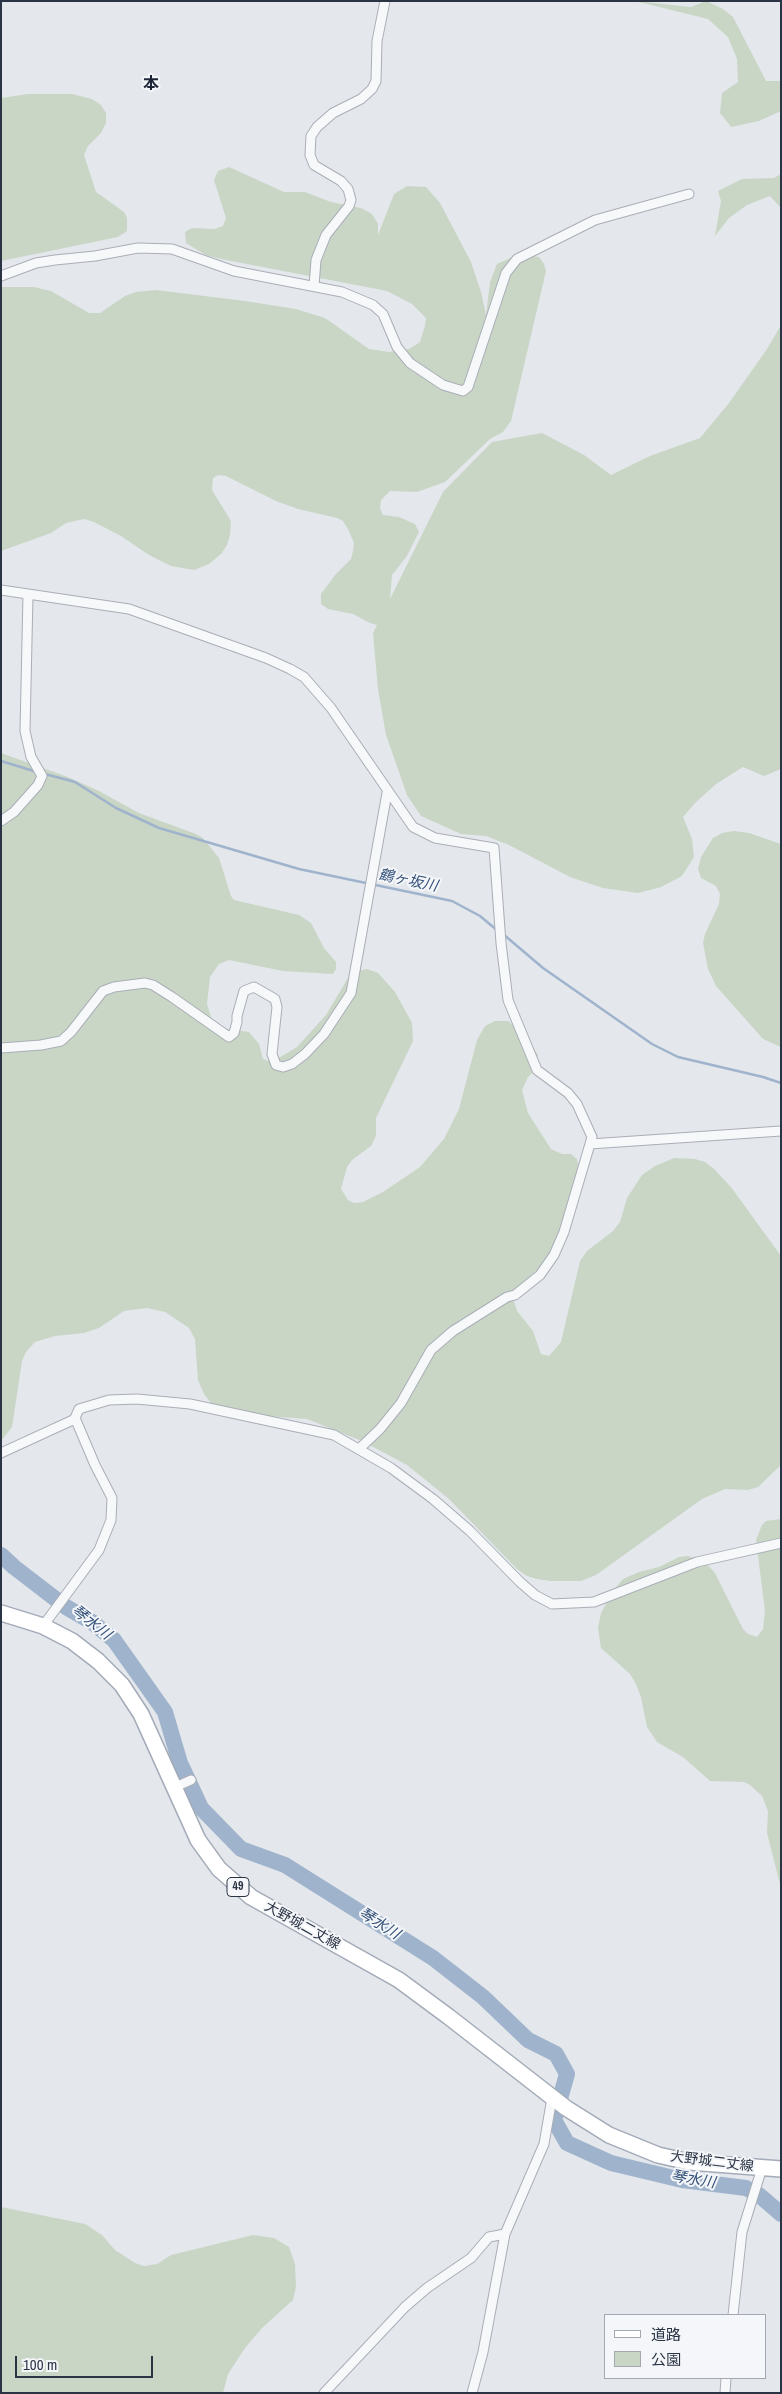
<!DOCTYPE html>
<meta charset="utf-8">
<style>
body{margin:0}
#map{position:relative;width:782px;height:2394px;overflow:hidden;background:#e4e7ec;font-family:"Archivo Narrow","Noto Sans JP",sans-serif}
canvas{display:block}
.frame{position:absolute;inset:0;border:2px solid #2b3445;pointer-events:none}
.legend{position:absolute;left:604px;top:2314px;width:162px;height:65px;box-sizing:border-box;background:#f4f6f9;border:1px solid #a4a8b1;margin:0;padding:6px 9px;list-style:none;font-size:15px;color:#2b3445}
.legend li{display:flex;align-items:center;gap:10px;height:25px}
.legend b{width:25px;border:1px solid #a4a8b1}
.scale{position:absolute;left:15px;top:2356px;width:138px;height:22px;box-sizing:border-box;border:2px solid #2b3445;border-top:0;padding-left:6px;font-size:15px;line-height:18px;white-space:nowrap;color:#2b3445;-webkit-text-stroke:4px #f4f6f9;paint-order:stroke}
</style>
<div id="map">
<canvas width="782" height="2394"></canvas>
<div class="frame"></div>
<ul class="legend">
<li><b style="height:6px;background:#fff"></b>道路</li>
<li><b style="height:14px;background:#c9d6c5"></b>公園</li>
</ul>
<div class="scale">100 m</div>
</div>
<script>
const context = document.querySelector('canvas').getContext('2d');
context.lineJoin = 'round';
function fillPath(path, color) {
  context.fillStyle = color;
  context.fill(path, 'evenodd');
}
function toPath(rows) {
  const path = new Path2D();
  for (const r of rows) {
    path.moveTo(r[0], r[1]);
    for (let i = 2; i < r.length; i += 2) path.lineTo(r[i], r[i + 1]);
  }
  return path;
}
function trace(path, color, width, dash) {
  context.strokeStyle = color;
  context.lineWidth = width;
  context.lineCap = dash ? 'butt' : 'round';
  context.setLineDash(dash || []);
  context.stroke(path);
}
function drawText(font, color, halo, rows, align = 'center') {
  context.font = font + ' "Archivo Narrow","Noto Sans JP",sans-serif';
  context.lineWidth = 4;
  context.setLineDash([]);
  context.textBaseline = 'middle';
  context.strokeStyle = halo;
  context.fillStyle = color;
  for (const [text, x, y, turn = 0] of rows) {
    context.save();
    context.translate(x, y);
    context.rotate((+turn || 0) * Math.PI / 180);
    context.textAlign = isNaN(turn) ? turn : align;
    if (halo) context.strokeText(text, 0, 0);
    context.fillText(text, 0, 0);
    context.restore();
  }
}
const green = toPath([
 [635,1,691,7,706,1,723,9,733,17,766,81,781,81,781,111,759,121,731,127,720,113,722,93,738,82,737,59,728,37,708,19],
 [28,94,72,94,92,99,101,105,106,113,106,123,101,133,88,146,84,155,96,192,124,212,127,218,127,231,118,237,1,261,1,98],
 [229,167,284,192,305,192,331,202,361,208,372,214,378,224,378,235,394,194,407,186,426,187,440,203,471,262,481,292,486,315,490,282,497,264,519,254,539,257,544,264,546,271,511,421,503,432,490,439,445,482,417,492,390,491,381,500,380,508,383,515,399,517,415,524,419,532,407,556,392,575,390,599,443,492,492,442,542,433,584,455,611,475,650,456,700,438,729,403,767,349,781,325,781,769,764,776,743,767,716,784,696,802,683,817,692,839,694,857,682,876,661,887,638,893,603,888,570,877,509,845,486,836,461,834,421,816,407,795,386,735,378,689,373,633,377,625,370,623,353,614,328,609,321,604,321,594,335,575,351,559,353,551,354,543,348,529,343,521,337,518,298,509,276,501,226,476,218,475,213,478,212,490,231,521,230,535,227,545,221,554,209,564,194,570,171,566,149,555,121,536,94,522,84,519,66,523,51,533,1,551,1,287,34,287,51,291,89,313,100,313,125,296,136,292,156,290,245,301,296,309,325,318,369,349,389,352,409,349,420,342,425,326,426,318,412,304,387,291,221,259,206,255,186,243,185,232,192,228,215,229,223,226,226,218,214,180,218,171],
 [781,174,781,208,770,196,747,205,729,218,715,236,721,201,718,191,742,179,774,178],
 [1,753,68,777,99,791,139,813,196,834,203,838,219,858,231,896,234,900,299,915,311,923,324,948,336,962,336,969,333,974,283,971,229,960,219,964,210,977,207,1004,213,1023,220,1028,249,1032,259,1044,263,1059,268,1061,277,1059,297,1047,326,1015,348,978,358,971,367,969,378,973,395,992,412,1023,413,1041,376,1118,376,1136,371,1146,352,1160,347,1167,341,1189,348,1200,354,1203,363,1202,383,1192,420,1167,444,1139,459,1109,477,1040,485,1026,495,1021,508,1021,526,1036,538,1055,533,1072,528,1077,522,1090,528,1113,551,1149,562,1154,571,1154,577,1159,579,1169,562,1231,547,1259,514,1294,514,1301,517,1311,533,1331,541,1354,549,1356,561,1342,580,1261,587,1251,613,1231,620,1222,627,1198,642,1175,655,1166,674,1158,695,1159,705,1162,714,1169,731,1187,781,1256,781,1465,758,1487,748,1490,725,1489,702,1499,596,1575,581,1581,551,1581,537,1579,527,1576,517,1569,449,1499,407,1465,362,1441,307,1419,267,1416,225,1409,211,1403,204,1394,198,1380,195,1339,189,1328,165,1312,147,1308,124,1311,99,1328,84,1333,55,1336,35,1342,26,1352,22,1361,12,1427,1,1441],
 [734,831,749,833,781,844,781,1047,763,1039,716,986,708,969,703,943,705,934,719,904,720,894,716,886,701,878,698,869,701,857,713,838,722,833],
 [781,1519,781,1888,767,1833,768,1811,762,1796,750,1785,744,1782,710,1781,683,1757,657,1742,647,1727,641,1697,635,1682,630,1674,601,1648,598,1628,601,1613,613,1591,623,1579,639,1572,659,1567,679,1557,688,1556,705,1562,715,1573,743,1629,748,1634,757,1637,763,1629,765,1611,756,1540,762,1525,766,1521],
 [1,2207,85,2224,102,2235,115,2250,135,2263,144,2266,157,2264,171,2255,253,2235,274,2238,289,2247,295,2264,296,2287,293,2300,262,2328,245,2348,228,2374,223,2393,1,2393]
]);
const stream = toPath([
 [1,761,37,772],
 [45,774,75,782,116,808,159,828,299,869,452,901,480,916,498,931],
 [503,934,543,968,652,1044,678,1057,763,1077,781,1083]
]);
const river = toPath([
 [1,1555,14,1567,66,1607,92,1622,114,1640,165,1712,180,1763,201,1808,241,1849,285,1865,433,1958,483,1997,528,2040,556,2054,567,2074,554,2120,567,2143,611,2163,682,2180,746,2188,759,2195,781,2214]
]);
const minor = toPath([
 [1,276,36,263,55,260,95,256,138,248,172,249,234,271,342,292,373,305,383,314,397,347,410,363,443,385,463,391,468,387,506,273,517,259,595,220,689,194],
 [314,286,316,260,326,235,349,206,351,200,348,189,341,181,314,165,310,155,311,136,317,127,333,113,361,99,372,89,376,81,377,41,385,1],
 [1,590,129,609,266,658,290,669,304,677,331,708,413,827,435,838,494,848,501,943,508,1000,537,1070,568,1093,577,1104,592,1137,590,1144,564,1232,554,1255,540,1275,515,1295,507,1297,453,1331,431,1350,401,1403,380,1429,359,1449],
 [1,821,14,812,38,785,42,776,31,757,25,731,28,595],
 [1,1048,41,1045,61,1041,71,1032,103,991,114,987,145,983,153,985,172,997,229,1037,234,1033,237,1022,237,1016,244,991,254,987,275,999,277,1007,272,1054,276,1065,283,1067,292,1064,305,1054,324,1034,351,993,387,793],
 [590,1144,781,1131],
 [1,1453,75,1419],
 [43,1626,99,1550,111,1520,112,1498,95,1465,75,1418,79,1409,109,1400,137,1399,190,1404,334,1435,391,1468,433,1499,470,1531,520,1582,535,1595,552,1604,594,1602,697,1562,781,1543],
 [173,1788,191,1780],
 [733,2315,742,2232,762,2168],
 [324,2393,405,2307,427,2288,471,2258,489,2237,505,2234],
 [472,2393,483,2352,505,2234,544,2144,552,2098],
 [725,2393,726,2378]
]);
const primary = toPath([
 [1,1613,43,1626,72,1641,98,1661,122,1685,141,1714,198,1840,219,1869,251,1897,399,1980,449,2017,566,2108,609,2135,658,2155,689,2162,781,2169]
]);
const shields = [
 [238,1887,22]
];
const shieldNames = [
 ["49",238,1887]
];
const streetNames = [
 ["大野城二丈線",302,1926,29],
 ["大野城二丈線",712,2162,7]
];
const waterNames = [
 ["鶴ヶ坂川",408,881,12],
 ["琴水川",91,1623,38],
 ["琴水川",379,1924,32],
 ["琴水川",693,2180,9]
];
const quarterNames = [
 ["本",151,85]
];
fillPath(green, '#c9d6c5');
trace(stream, '#9fb4cc', 2.5);
trace(river, '#9fb4cc', 16);
trace(minor, '#a9aeb7', 11);
trace(primary, '#a3abb8', 18);
trace(minor, '#f7f8fa', 9);
trace(primary, '#fff', 15);
for (const [x, y, w] of shields) {
  const box = new Path2D();
  box.roundRect(x - w / 2, y - 9.5, w, 19, 4);
  context.fillStyle = '#f4f6f9';
  context.fill(box);
  trace(box, '#2b3445', 1);
}
drawText('bold 12px', '#2b3445', null, shieldNames);
drawText('14px', '#2b3445', '#f4f6f9', streetNames);
drawText('italic 15px', '#34527a', '#f4f6f9', waterNames);
drawText('bold 16px', '#1d2536', '#f4f6f9', quarterNames);
</script>
